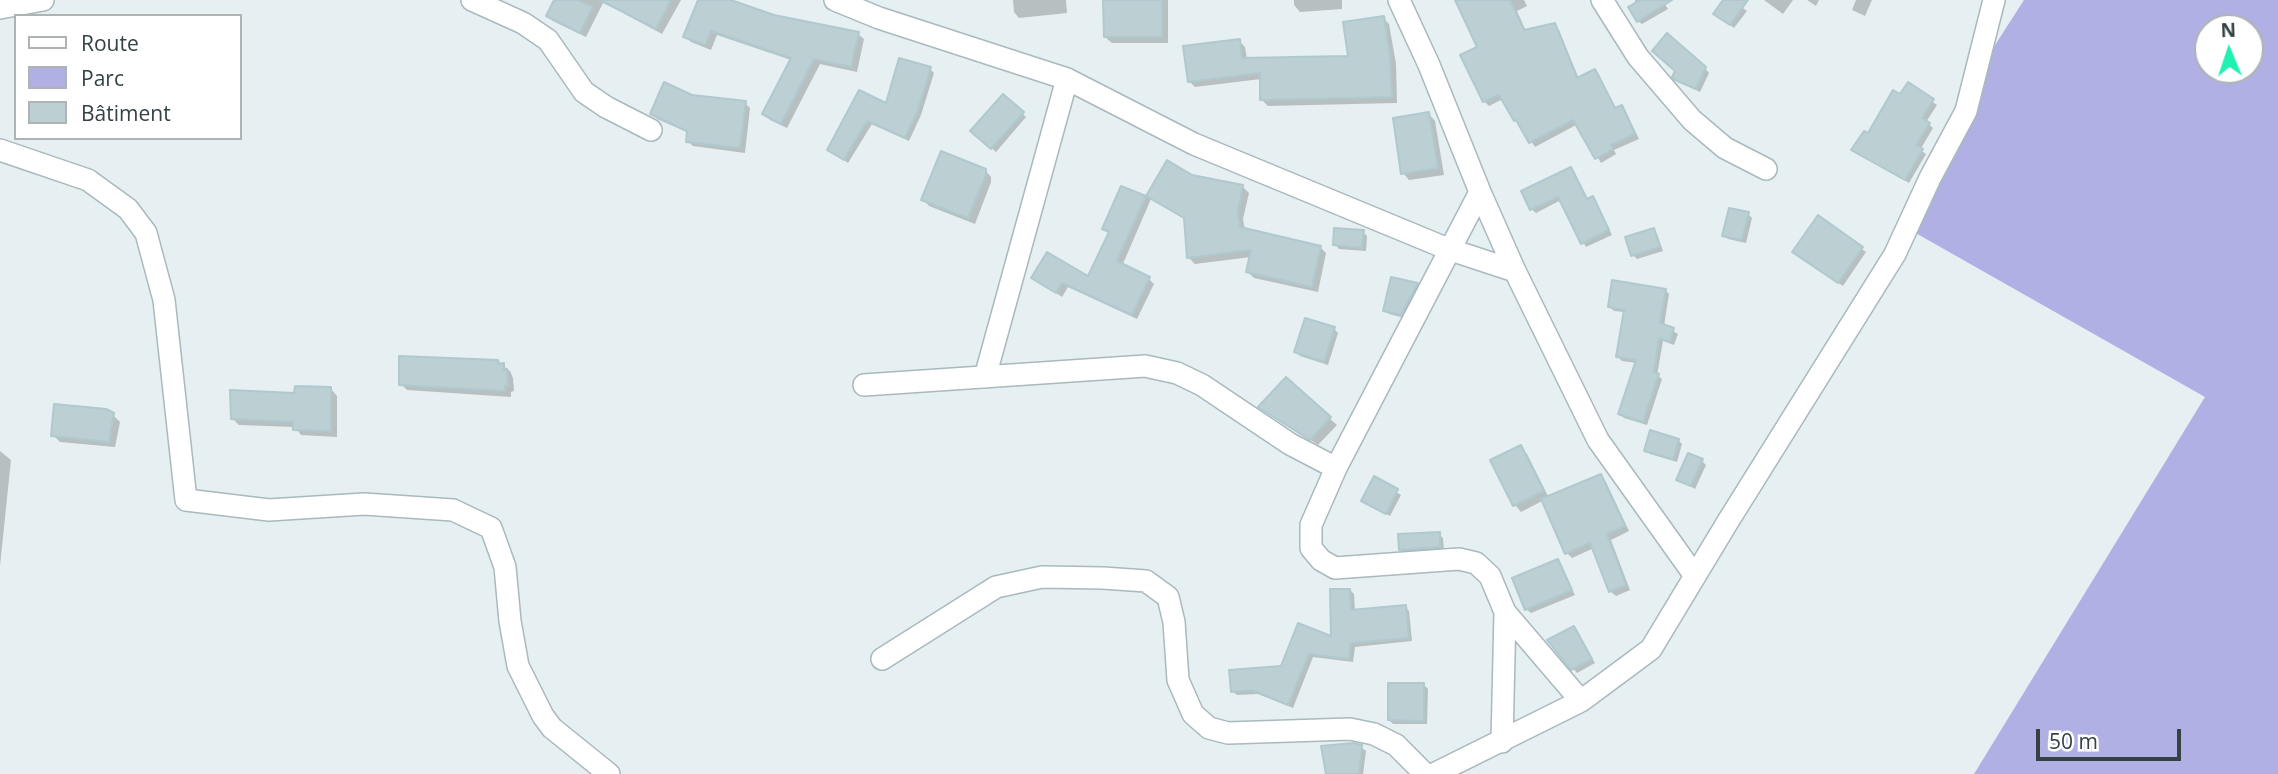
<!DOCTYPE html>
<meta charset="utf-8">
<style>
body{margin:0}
#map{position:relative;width:2278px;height:774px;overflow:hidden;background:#e6eff2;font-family:"Open Sans",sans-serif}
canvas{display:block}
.legend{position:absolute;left:14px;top:14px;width:228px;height:126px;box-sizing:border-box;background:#fff;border:2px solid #aeb3b4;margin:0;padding:9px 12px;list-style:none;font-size:21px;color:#354244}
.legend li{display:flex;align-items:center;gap:14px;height:35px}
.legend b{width:35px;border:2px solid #aeb3b4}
.north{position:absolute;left:2194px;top:14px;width:70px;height:70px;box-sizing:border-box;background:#fff;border:2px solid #aeb3b4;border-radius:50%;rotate:358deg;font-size:19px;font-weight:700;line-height:28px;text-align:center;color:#354244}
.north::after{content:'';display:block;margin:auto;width:24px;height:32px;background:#1ef1b0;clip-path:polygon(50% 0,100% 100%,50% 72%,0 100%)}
.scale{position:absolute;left:2036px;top:729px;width:145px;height:32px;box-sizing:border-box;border:4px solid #354244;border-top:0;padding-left:9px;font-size:21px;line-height:24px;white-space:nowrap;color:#354244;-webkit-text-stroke:5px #fff;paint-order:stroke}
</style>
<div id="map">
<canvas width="2278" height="774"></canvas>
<ul class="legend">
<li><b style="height:9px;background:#fff"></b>Route</li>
<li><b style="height:19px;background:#b0b0e5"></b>Parc</li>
<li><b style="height:19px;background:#bcd0d3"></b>Bâtiment</li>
</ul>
<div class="north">N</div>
<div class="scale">50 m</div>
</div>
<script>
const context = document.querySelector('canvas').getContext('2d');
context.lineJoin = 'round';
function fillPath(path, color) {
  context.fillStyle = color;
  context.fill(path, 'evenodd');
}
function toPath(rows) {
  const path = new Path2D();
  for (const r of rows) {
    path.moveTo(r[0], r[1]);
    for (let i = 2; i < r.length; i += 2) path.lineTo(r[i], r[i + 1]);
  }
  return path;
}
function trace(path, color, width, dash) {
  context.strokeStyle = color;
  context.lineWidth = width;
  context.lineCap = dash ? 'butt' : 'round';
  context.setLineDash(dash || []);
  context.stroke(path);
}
const green = toPath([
 [2024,0,2278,0,2278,774,1974,774,2205,397,1898,223,1979,70],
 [2208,28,2250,28,2250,70,2208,70]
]);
const shadow = toPath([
 [556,0,610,0,609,6,603,3,586,37,553,21,548,16],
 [622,0,681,0,662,34,625,14,618,8],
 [700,0,730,0,773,16,858,34,864,39,857,72,820,64,787,128,770,120,764,114,791,60,717,35,711,50,691,42,685,36],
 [1013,0,1066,0,1067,13,1019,18,1014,12],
 [1105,0,1168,0,1168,43,1112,43,1105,37],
 [1294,0,1342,0,1342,9,1300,12,1294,5],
 [1457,0,1524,0,1527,6,1517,11,1526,31,1554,25,1559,30,1579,79,1595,71,1599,75,1616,110,1621,107,1626,112,1639,139,1614,150,1616,154,1601,163,1578,124,1535,147,1503,99,1489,106,1484,101,1480,48],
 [1635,0,1662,0,1668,9,1642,24,1638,21],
 [1725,0,1732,0,1747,11,1734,28,1720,17],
 [1764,0,1793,0,1783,14],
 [1807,0,1819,0,1816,6],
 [1856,0,1872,0,1865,16,1852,10],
 [1383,18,1389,24,1396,64,1397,103,1268,106,1262,100,1261,79,1195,87,1189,81,1239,41,1245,47,1247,59,1350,58],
 [1705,68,1709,73,1700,92,1681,83,1675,77],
 [930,69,934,73,921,115,909,141,872,124,848,163,829,149,887,105],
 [1909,85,1937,105,1926,122,1933,128,1920,150,1926,154,1909,183,1853,150,1868,135],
 [692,96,745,103,750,108,745,153,693,146,688,141,689,133,657,119,652,113],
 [1004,96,1026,117,996,152,972,131],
 [1429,114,1435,121,1444,175,1409,180,1403,173],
 [1167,162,1192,176,1242,186,1249,193,1243,219,1245,230,1320,247,1326,253,1318,292,1254,278,1248,272,1251,257,1195,264,1189,258,1186,220,1151,199,1122,266,1149,279,1154,284,1137,319,1068,287,1062,297,1034,278,1089,278,1110,235,1104,229,1122,188,1146,198],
 [1571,169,1588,200,1592,198,1596,202,1612,235,1586,247,1561,200,1536,213,1531,209],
 [985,170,991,177,991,182,975,224,929,206,923,199],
 [1748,214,1752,218,1746,243,1728,239,1724,235],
 [1818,217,1866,252,1843,286,1798,256],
 [1653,230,1657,234,1663,251,1637,259,1633,255],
 [1363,232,1367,236,1366,251,1339,249,1335,244],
 [1417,285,1421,289,1405,318,1389,314,1385,310],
 [1665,290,1669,294,1664,326,1678,334,1674,345,1663,341,1657,375,1662,379,1647,425,1624,418,1620,414,1637,363,1622,361,1618,357,1625,312,1614,311,1610,307],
 [1334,329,1338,333,1328,365,1300,356,1296,352],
 [498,362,510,371,513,378,514,391,511,392,511,397,407,390,401,384],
 [1286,379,1337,425,1318,445,1261,407],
 [331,389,337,396,337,437,301,435,295,427,239,425,233,419,296,395],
 [113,415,120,422,115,447,60,442,53,435],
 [1678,440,1682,444,1677,462,1650,454,1646,450],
 [1520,447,1527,454,1549,498,1600,476,1606,482,1629,531,1611,540,1630,590,1616,596,1610,591,1594,548,1572,558,1567,553,1544,500,1521,512,1515,505],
 [0,451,11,460,0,566],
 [1702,461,1706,465,1695,489,1678,479],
 [1375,479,1401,495,1390,516,1363,500],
 [1439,534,1443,538,1444,551,1405,554,1401,549],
 [1557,561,1575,595,1531,613,1526,609],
 [1350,590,1354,594,1355,612,1405,607,1409,611,1412,641,1355,647,1353,662,1313,657,1293,708,1258,694,1237,695,1232,691,1282,668,1333,639],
 [1574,628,1595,663,1577,673,1573,668],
 [1424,685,1428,689,1427,724,1393,724,1389,720],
 [1361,747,1366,751,1363,774,1328,774]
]);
const building = toPath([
 [554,0,578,0,593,7,580,33,546,16,554,0],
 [600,0,671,0,656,29,600,0],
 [698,0,731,0,774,15,859,32,851,67,814,59,781,124,762,114,791,58,711,31,705,45,683,37,698,0],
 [1103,0,1162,0,1162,37,1104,37,1103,0],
 [1455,0,1510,0,1524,30,1555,23,1577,78,1595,69,1615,108,1622,105,1635,134,1611,145,1613,149,1595,159,1573,120,1529,143,1516,120,1514,121,1499,95,1483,102,1460,55,1477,47,1455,0],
 [1640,0,1672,0,1637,22,1628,7,1640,0],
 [1723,0,1748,0,1730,25,1713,14,1723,0],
 [1384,16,1390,56,1392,97,1260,100,1260,73,1188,82,1183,46,1240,39,1242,58,1348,56,1343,22,1384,16],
 [1667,33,1706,67,1696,89,1675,80,1672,77,1675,71,1652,51,1667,33],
 [899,58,931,67,918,110,905,138,867,121,844,160,827,150,859,90,886,103,899,58],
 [664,82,692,95,746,101,740,148,686,142,687,131,650,114,664,82],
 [1908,82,1934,99,1922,118,1930,123,1916,145,1923,149,1905,180,1851,150,1864,131,1868,133,1893,90,1900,94,1908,82],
 [1003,94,1024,112,991,149,970,131,1003,94],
 [1429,112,1438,168,1401,174,1393,118,1429,112],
 [941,151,986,169,986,175,968,218,921,200,941,151],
 [1167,160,1192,175,1243,185,1238,212,1240,227,1321,246,1312,287,1246,272,1251,250,1187,258,1184,218,1146,196,1167,160],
 [1571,167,1587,199,1593,196,1609,230,1581,244,1558,197,1530,210,1521,191,1571,167],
 [1121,186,1146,196,1117,261,1150,277,1132,315,1062,283,1056,293,1031,278,1047,252,1088,276,1109,232,1102,229,1121,186],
 [1729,208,1749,212,1742,240,1722,236,1729,208],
 [1818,215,1863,247,1838,283,1792,252,1818,215],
 [1334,228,1364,230,1362,248,1333,245,1334,228],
 [1654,228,1660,247,1631,256,1625,237,1654,228],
 [1391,277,1418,283,1401,315,1383,311,1391,277],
 [1612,280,1666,289,1660,323,1674,328,1670,342,1659,338,1654,372,1659,374,1643,422,1618,414,1636,360,1616,357,1624,310,1608,307,1612,280],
 [1305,318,1335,327,1324,362,1294,352,1305,318],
 [399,356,498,360,499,364,504,363,504,370,507,369,508,386,505,386,505,391,399,385,399,356],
 [1286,377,1331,417,1310,440,1258,407,1286,377],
 [295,386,331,387,331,431,293,430,293,422,231,419,230,390,294,393,295,386],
 [54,404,106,409,114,413,109,442,51,436,54,404],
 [1650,430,1679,439,1673,459,1644,451,1650,430],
 [1521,445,1544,491,1513,506,1490,460,1521,445],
 [1688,453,1703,459,1691,486,1676,480,1688,453],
 [1601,474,1625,526,1607,534,1626,585,1609,592,1590,543,1565,554,1541,499,1601,474],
 [1374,476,1398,489,1386,514,1361,501,1374,476],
 [1440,532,1440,547,1399,550,1398,534,1440,532],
 [1558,559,1572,590,1525,610,1512,578,1558,559],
 [1330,589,1350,589,1351,610,1406,605,1409,638,1351,643,1349,659,1309,654,1288,705,1252,690,1231,692,1229,670,1281,666,1298,623,1331,636,1330,589],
 [1574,626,1592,659,1571,670,1547,640,1574,626],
 [1388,683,1424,683,1424,721,1388,720,1388,683],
 [1353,743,1362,745,1359,774,1326,774,1321,746,1353,743]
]);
const street = toPath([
 [472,0,523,23,548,40,584,92,606,107,651,130],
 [835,0,879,18,1067,79,1194,144,1448,249,1515,271],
 [1399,0,1429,65,1480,192,1515,271,1598,440,1695,576],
 [1602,0,1638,57,1692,120,1725,148,1766,169],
 [0,8,43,0],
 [0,150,88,180,128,209,146,233,164,300,186,500,269,510,364,504,453,510,491,528,505,567,510,621,518,666,543,716,552,728,609,774],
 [1480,192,1336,468,1311,525,1311,548,1321,560,1335,568,1459,559,1476,563,1490,576,1505,612,1581,701],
 [985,377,1067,79],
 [864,385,1145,366,1177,373,1202,385,1290,444,1336,468],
 [882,659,996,587,1042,577,1103,578,1146,581,1168,597,1174,622,1178,680,1193,714,1209,728,1228,733,1350,729,1374,734,1396,745,1425,774],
 [1502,742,1505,612],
 [1434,774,1581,701,1651,649,1727,523,1895,254,1930,178,1966,111,1994,0]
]);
fillPath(green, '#b0b0e5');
fillPath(shadow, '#0003');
fillPath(building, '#bcd0d3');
trace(building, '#afc9ce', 2);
trace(street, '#a9b9bd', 24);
trace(street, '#fff', 21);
</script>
